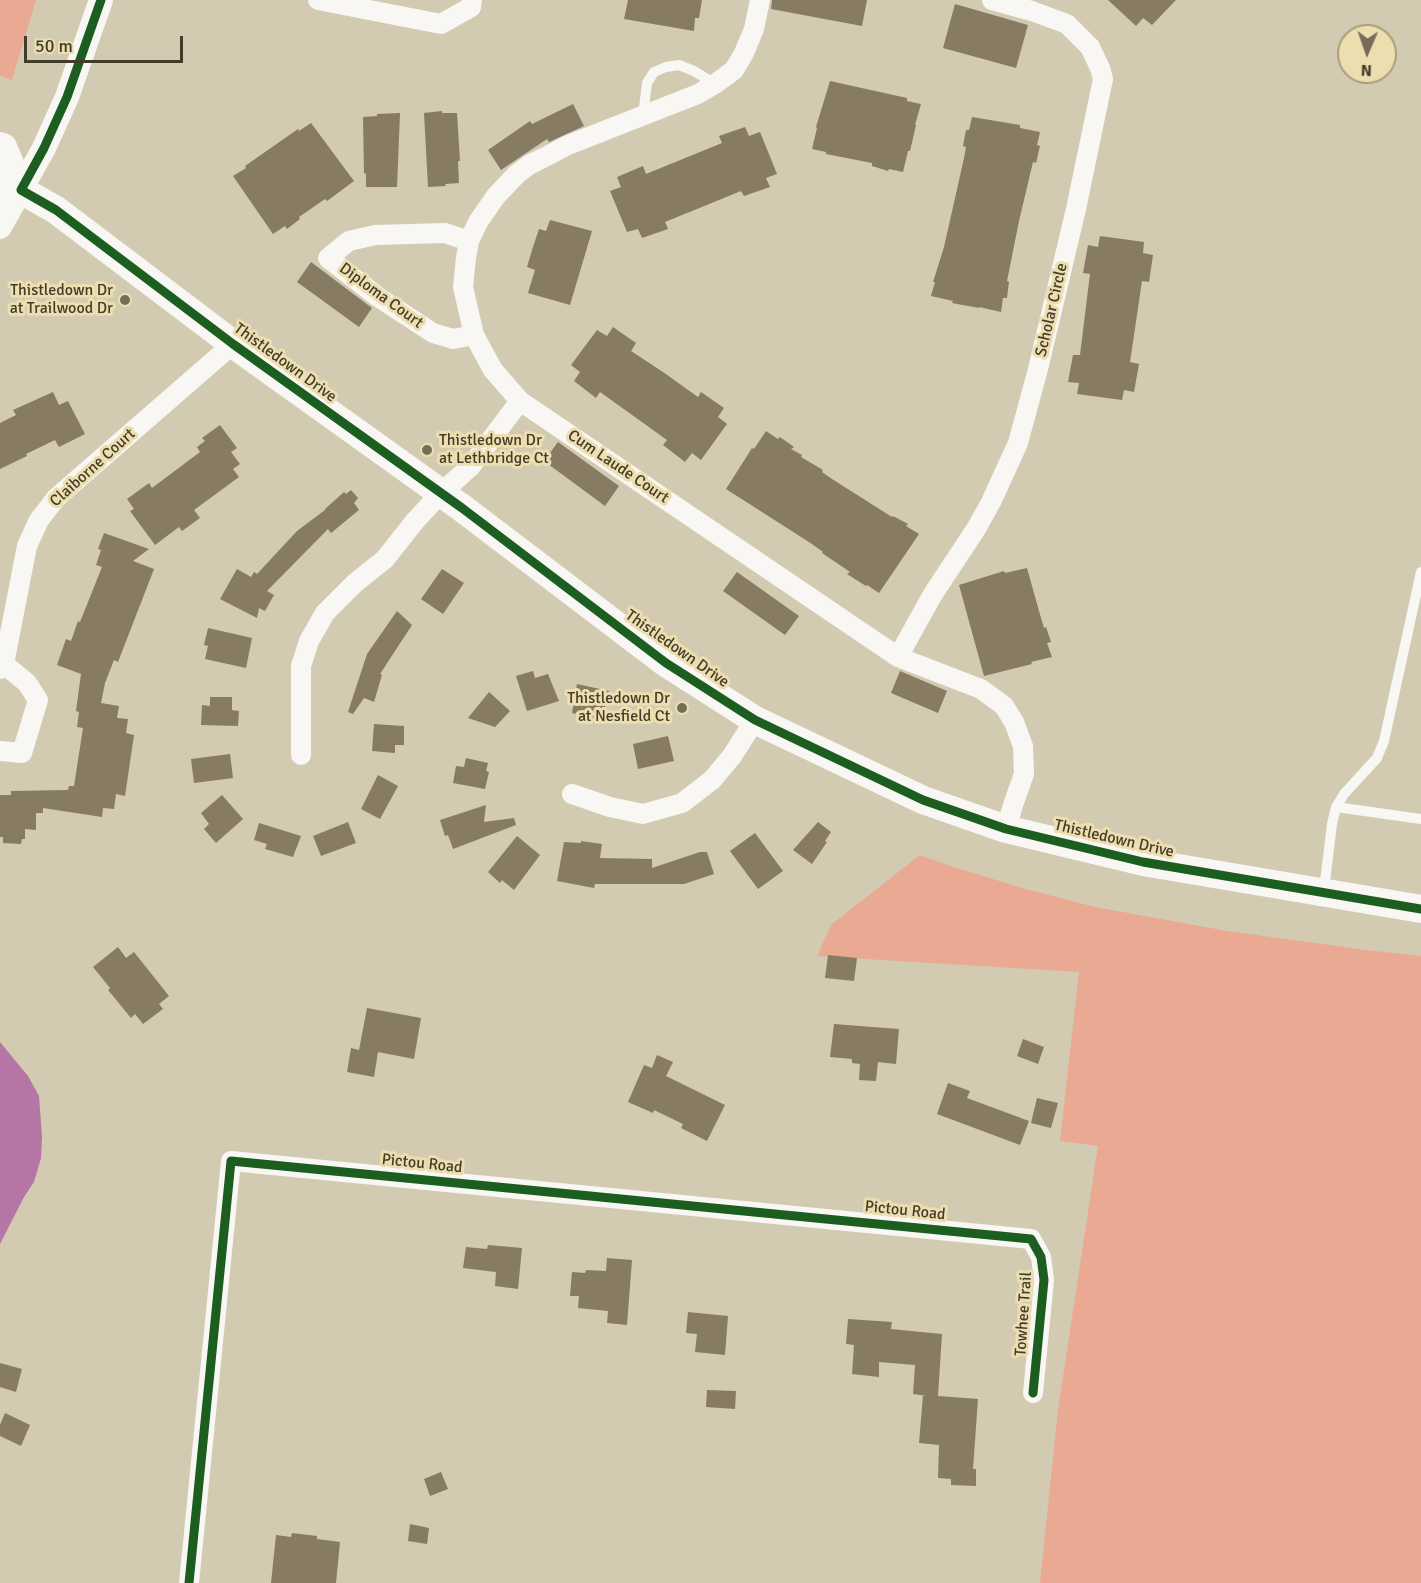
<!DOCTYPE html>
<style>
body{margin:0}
#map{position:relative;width:1421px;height:1583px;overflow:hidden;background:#d2cab1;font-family:Signika,sans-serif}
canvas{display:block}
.north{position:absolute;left:1337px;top:24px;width:60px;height:60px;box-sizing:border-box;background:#eddeb0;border:2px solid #a99d7a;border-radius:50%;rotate:182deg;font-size:16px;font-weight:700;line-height:24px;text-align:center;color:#423c29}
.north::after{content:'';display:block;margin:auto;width:21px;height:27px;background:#746e59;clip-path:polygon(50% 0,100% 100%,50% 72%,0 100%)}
.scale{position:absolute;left:24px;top:36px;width:159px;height:27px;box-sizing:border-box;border:3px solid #423c29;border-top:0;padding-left:8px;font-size:18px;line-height:21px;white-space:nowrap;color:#423c29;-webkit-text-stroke:4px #eddeb0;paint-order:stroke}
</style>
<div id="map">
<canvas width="1421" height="1583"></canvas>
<div class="north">N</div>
<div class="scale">50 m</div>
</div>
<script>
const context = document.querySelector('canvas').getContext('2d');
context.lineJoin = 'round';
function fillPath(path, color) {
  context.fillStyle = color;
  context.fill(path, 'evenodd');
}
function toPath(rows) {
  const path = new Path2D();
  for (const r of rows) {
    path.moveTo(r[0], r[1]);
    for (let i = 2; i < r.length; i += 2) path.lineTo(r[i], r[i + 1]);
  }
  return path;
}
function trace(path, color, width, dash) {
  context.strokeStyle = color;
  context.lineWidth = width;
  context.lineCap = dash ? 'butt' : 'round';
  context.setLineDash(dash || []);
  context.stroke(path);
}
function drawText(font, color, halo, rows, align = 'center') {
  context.font = font + ' Signika,sans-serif';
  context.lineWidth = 6;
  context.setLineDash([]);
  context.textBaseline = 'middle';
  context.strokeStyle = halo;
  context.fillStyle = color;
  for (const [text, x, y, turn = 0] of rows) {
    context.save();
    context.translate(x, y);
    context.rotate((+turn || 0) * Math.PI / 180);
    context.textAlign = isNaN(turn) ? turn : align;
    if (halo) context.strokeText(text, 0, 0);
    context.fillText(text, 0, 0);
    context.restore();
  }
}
const green = toPath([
 [0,0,36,0,12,80,0,76],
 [920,855,944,864,1022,888,1095,907,1227,931,1366,950,1421,956,1421,1583,1040,1583,1058,1410,1098,1146,1060,1141,1079,972,817,956,831,925]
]);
const water = toPath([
 [0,1042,28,1076,39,1096,42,1137,41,1158,34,1182,24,1197,0,1244]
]);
const building = toPath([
 [628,0,702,0,699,18,695,18,694,31,624,19],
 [772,0,867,0,862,26,771,9],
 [1108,0,1176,0,1152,25,1143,18,1136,26],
 [955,4,1028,25,1016,68,943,48],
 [830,81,907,98,907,101,921,104,915,125,916,125,910,151,908,151,903,172,889,169,888,171,872,166,872,163,826,154,826,152,812,149,817,128,816,127],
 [573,104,584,126,549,142,547,139,501,170,488,150,530,121,532,124],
 [442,111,442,113,457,113,460,161,458,161,459,183,445,184,446,186,428,187,424,113],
 [400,113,397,187,366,187,366,173,364,174,363,117,377,116,377,114],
 [972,117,1020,125,1020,128,1040,132,1037,145,1040,146,1036,163,1033,162,1019,221,1007,281,1009,282,1007,298,1003,298,1001,312,979,307,979,308,952,303,953,301,931,296,935,282,933,282,944,247,964,158,966,147,963,146,966,130,969,130],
 [311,123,354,181,327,201,325,199,299,217,300,219,287,229,285,226,273,234,233,176,246,168,245,166,298,129,299,131],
 [745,127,749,136,760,132,777,174,766,178,770,187,744,196,741,191,665,222,668,229,642,238,638,229,627,232,610,191,621,187,617,177,643,166,646,174,722,143,719,136],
 [550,220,592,231,570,305,528,293,535,270,527,267,533,247,539,229,546,231],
 [1100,236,1144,242,1143,253,1153,255,1149,282,1142,281,1130,362,1139,364,1134,392,1124,390,1122,400,1077,394,1079,383,1068,382,1073,355,1080,355,1090,274,1083,273,1088,245,1098,247],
 [311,262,372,308,359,327,297,282],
 [613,327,636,343,631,351,663,372,698,397,701,392,724,408,718,417,727,424,701,460,692,453,685,462,663,445,667,440,600,392,596,398,574,381,580,372,571,365,597,330,607,336],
 [53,392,59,405,68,401,85,434,59,447,55,440,26,454,27,456,0,469,0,423,16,415,13,410],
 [220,425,237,448,231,452,240,464,233,469,239,477,194,510,200,518,182,531,179,527,155,545,130,511,134,509,127,499,149,483,152,488,200,452,197,447,205,441,202,438],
 [766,431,778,439,780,437,794,447,791,449,802,455,801,457,823,470,822,472,832,479,892,517,893,516,908,524,906,526,919,534,879,593,867,585,866,586,847,574,850,572,822,553,823,552,812,544,726,489,752,448,754,449],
 [558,442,619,486,605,506,544,461],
 [351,490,358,498,354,503,359,510,331,533,328,529,267,591,274,595,265,611,259,608,257,618,220,599,237,569,251,577,254,572,257,574,297,531,325,510,325,509,344,492,346,494],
 [104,533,149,549,133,561,154,569,118,662,114,660,105,683,101,703,119,706,117,718,128,719,126,733,134,735,125,796,116,794,114,809,103,808,102,817,43,808,43,813,36,813,36,830,25,829,25,839,22,839,21,844,3,843,3,837,0,837,0,795,11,795,11,791,68,790,69,786,74,786,83,728,77,727,79,712,76,711,81,674,57,665,66,639,71,641,78,621,80,622,102,567,96,565,101,550,98,549],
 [1027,568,1039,611,1044,628,1046,627,1051,642,1047,643,1052,657,1031,662,1032,664,984,676,959,585,1004,571,1005,573],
 [442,569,464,583,443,614,421,599],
 [737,572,799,616,785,635,723,591],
 [397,611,412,625,380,674,382,675,374,702,364,698,353,714,348,712,367,654],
 [208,628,252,638,246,668,205,659,208,646,204,645],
 [533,671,535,678,548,674,559,701,527,711,516,676],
 [900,671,947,691,938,713,891,693],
 [577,684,609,691,602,720,572,713],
 [489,692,510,711,495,727,468,718],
 [210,697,232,697,232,710,239,711,238,726,201,725,202,705,210,706],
 [374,724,404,726,404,745,395,745,395,753,372,751],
 [668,736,674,761,638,769,633,744],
 [230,754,233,778,194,783,191,759],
 [466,758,488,763,486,771,489,772,485,789,453,783,456,766,464,767],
 [378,775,398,786,380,819,361,809],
 [222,795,243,819,216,843,204,829,209,824,201,813],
 [486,805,484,822,514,818,516,825,453,849,448,835,445,836,440,820],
 [348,822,356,843,321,856,313,836],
 [818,822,831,832,825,841,827,842,812,864,793,850],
 [259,823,301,836,293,857,265,849,267,844,254,840],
 [755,833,783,871,758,889,730,851],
 [517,836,540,855,514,890,502,880,500,883,488,872],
 [581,841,602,844,600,858,652,859,652,868,700,852,707,852,714,874,684,884,595,884,594,888,557,881,564,842,581,843],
 [118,947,126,958,134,952,169,996,159,1004,163,1009,143,1024,135,1014,131,1018,108,990,110,988,93,967],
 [828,955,857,958,854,981,825,978],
 [367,1008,421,1018,414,1059,378,1052,374,1077,347,1072,351,1048,359,1050],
 [834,1024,899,1029,896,1064,878,1062,876,1081,859,1080,860,1064,852,1063,852,1059,830,1057],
 [1023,1039,1044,1047,1038,1064,1017,1056],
 [657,1055,673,1062,666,1076,725,1105,707,1141,681,1128,683,1124,654,1110,653,1113,628,1102,644,1065,652,1068],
 [948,1083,970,1091,967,1098,1029,1121,1020,1145,937,1114],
 [1037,1098,1058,1103,1051,1128,1031,1123],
 [488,1245,522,1248,518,1289,495,1286,496,1272,463,1268,466,1247,487,1249],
 [607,1258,632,1260,627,1325,607,1323,608,1311,578,1308,579,1296,570,1296,572,1272,585,1273,586,1270,606,1271],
 [688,1312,728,1316,725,1355,695,1352,697,1334,686,1333],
 [848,1319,892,1322,891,1329,942,1334,938,1396,978,1399,973,1469,976,1469,976,1486,951,1485,951,1479,938,1478,939,1445,919,1443,923,1395,928,1396,913,1394,915,1365,879,1362,879,1377,852,1374,854,1345,846,1344],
 [0,1363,22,1369,16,1392,0,1387],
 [707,1390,736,1391,735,1409,706,1407],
 [5,1413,30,1425,21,1446,0,1436,0,1425],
 [441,1472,448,1489,430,1496,424,1479],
 [410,1524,429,1528,427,1544,408,1541],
 [292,1533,317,1536,317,1539,340,1542,336,1583,271,1583,276,1535,291,1537]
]);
const service = toPath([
 [643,116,647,83,654,72,666,67,679,65,694,71,715,84],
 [1336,807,1421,819],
 [1324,890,1332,824,1336,807,1344,794,1377,758,1384,741,1421,572]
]);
const minor = toPath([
 [318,0,441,24,471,7,472,0],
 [760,0,754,29,744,53,734,70,715,84,698,94,568,145,547,156,529,165,517,174,496,196,478,222,469,241,466,258,463,287,474,335,493,370,520,401,898,657,981,689,1004,706,1014,722,1023,746,1024,774,1013,805,1006,829],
 [469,241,445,233,375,235,349,241,328,258,378,297,433,333,453,339,474,335],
 [898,657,933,594,976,529,991,502,1018,443,1038,369,1076,209,1103,79,1100,68,1090,47,1067,24,1032,11,992,0],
 [0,669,4,664,27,546,39,520,56,498,233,344],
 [0,751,22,753,38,700,27,683,4,664],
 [301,755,301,666,309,641,325,613,355,583,385,559,415,521,440,494,471,466,520,401],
 [572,794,610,807,643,814,682,803,712,780,732,756,755,720],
 [189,1583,231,1161,1031,1239,1041,1257,1044,1280,1033,1393]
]);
const tertiary = toPath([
 [0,227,44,148,67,97,101,0]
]);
const secondary = toPath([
 [0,146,3,147,21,190],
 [0,189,21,190,56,210,233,344,462,508,666,663,755,720,923,800,1006,829,1143,862,1421,909]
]);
const cycleway = toPath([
 [101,0,67,97,44,148,21,190,56,210,233,344,462,508,666,663,755,720,923,800,1006,829,1143,862,1421,909],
 [189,1583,231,1161,1031,1239,1041,1257,1044,1280,1033,1393]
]);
const markers = [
 [125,300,6,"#746e59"],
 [427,450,6,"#746e59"],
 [682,708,6,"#746e59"]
];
const poiNames = [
 ["Thistledown Dr",113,291],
 ["at Trailwood Dr",113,309],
 ["Thistledown Dr",439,441,"left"],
 ["at Lethbridge Ct",439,459,"left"],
 ["Thistledown Dr",670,699],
 ["at Nesfield Ct",670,717]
];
const streetNames = [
 ["Diploma Court",381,296,36],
 ["Scholar Circle",1052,310,-77],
 ["Thistledown Drive",285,363,36],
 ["Cum Laude Court",618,467,34],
 ["Claiborne Court",93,468,-42],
 ["Thistledown Drive",677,649,35],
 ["Thistledown Drive",1114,839,13],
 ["Pictou Road",422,1164,6],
 ["Pictou Road",905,1211,6],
 ["Towhee Trail",1024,1314,-86]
];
fillPath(green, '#eaa993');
fillPath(water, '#b575a5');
fillPath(building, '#877b63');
trace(service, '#f8f7f3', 10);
trace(minor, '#f8f7f3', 20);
trace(tertiary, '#f8f7f3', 24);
trace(secondary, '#f8f7f3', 28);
trace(cycleway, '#1b5e20', 9);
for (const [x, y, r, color] of markers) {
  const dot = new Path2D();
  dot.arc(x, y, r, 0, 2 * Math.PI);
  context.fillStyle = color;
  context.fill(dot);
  trace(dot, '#eddeb0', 2);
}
drawText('16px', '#423c29', '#eddeb0', poiNames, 'right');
drawText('16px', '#423c29', '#eddeb0', streetNames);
</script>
